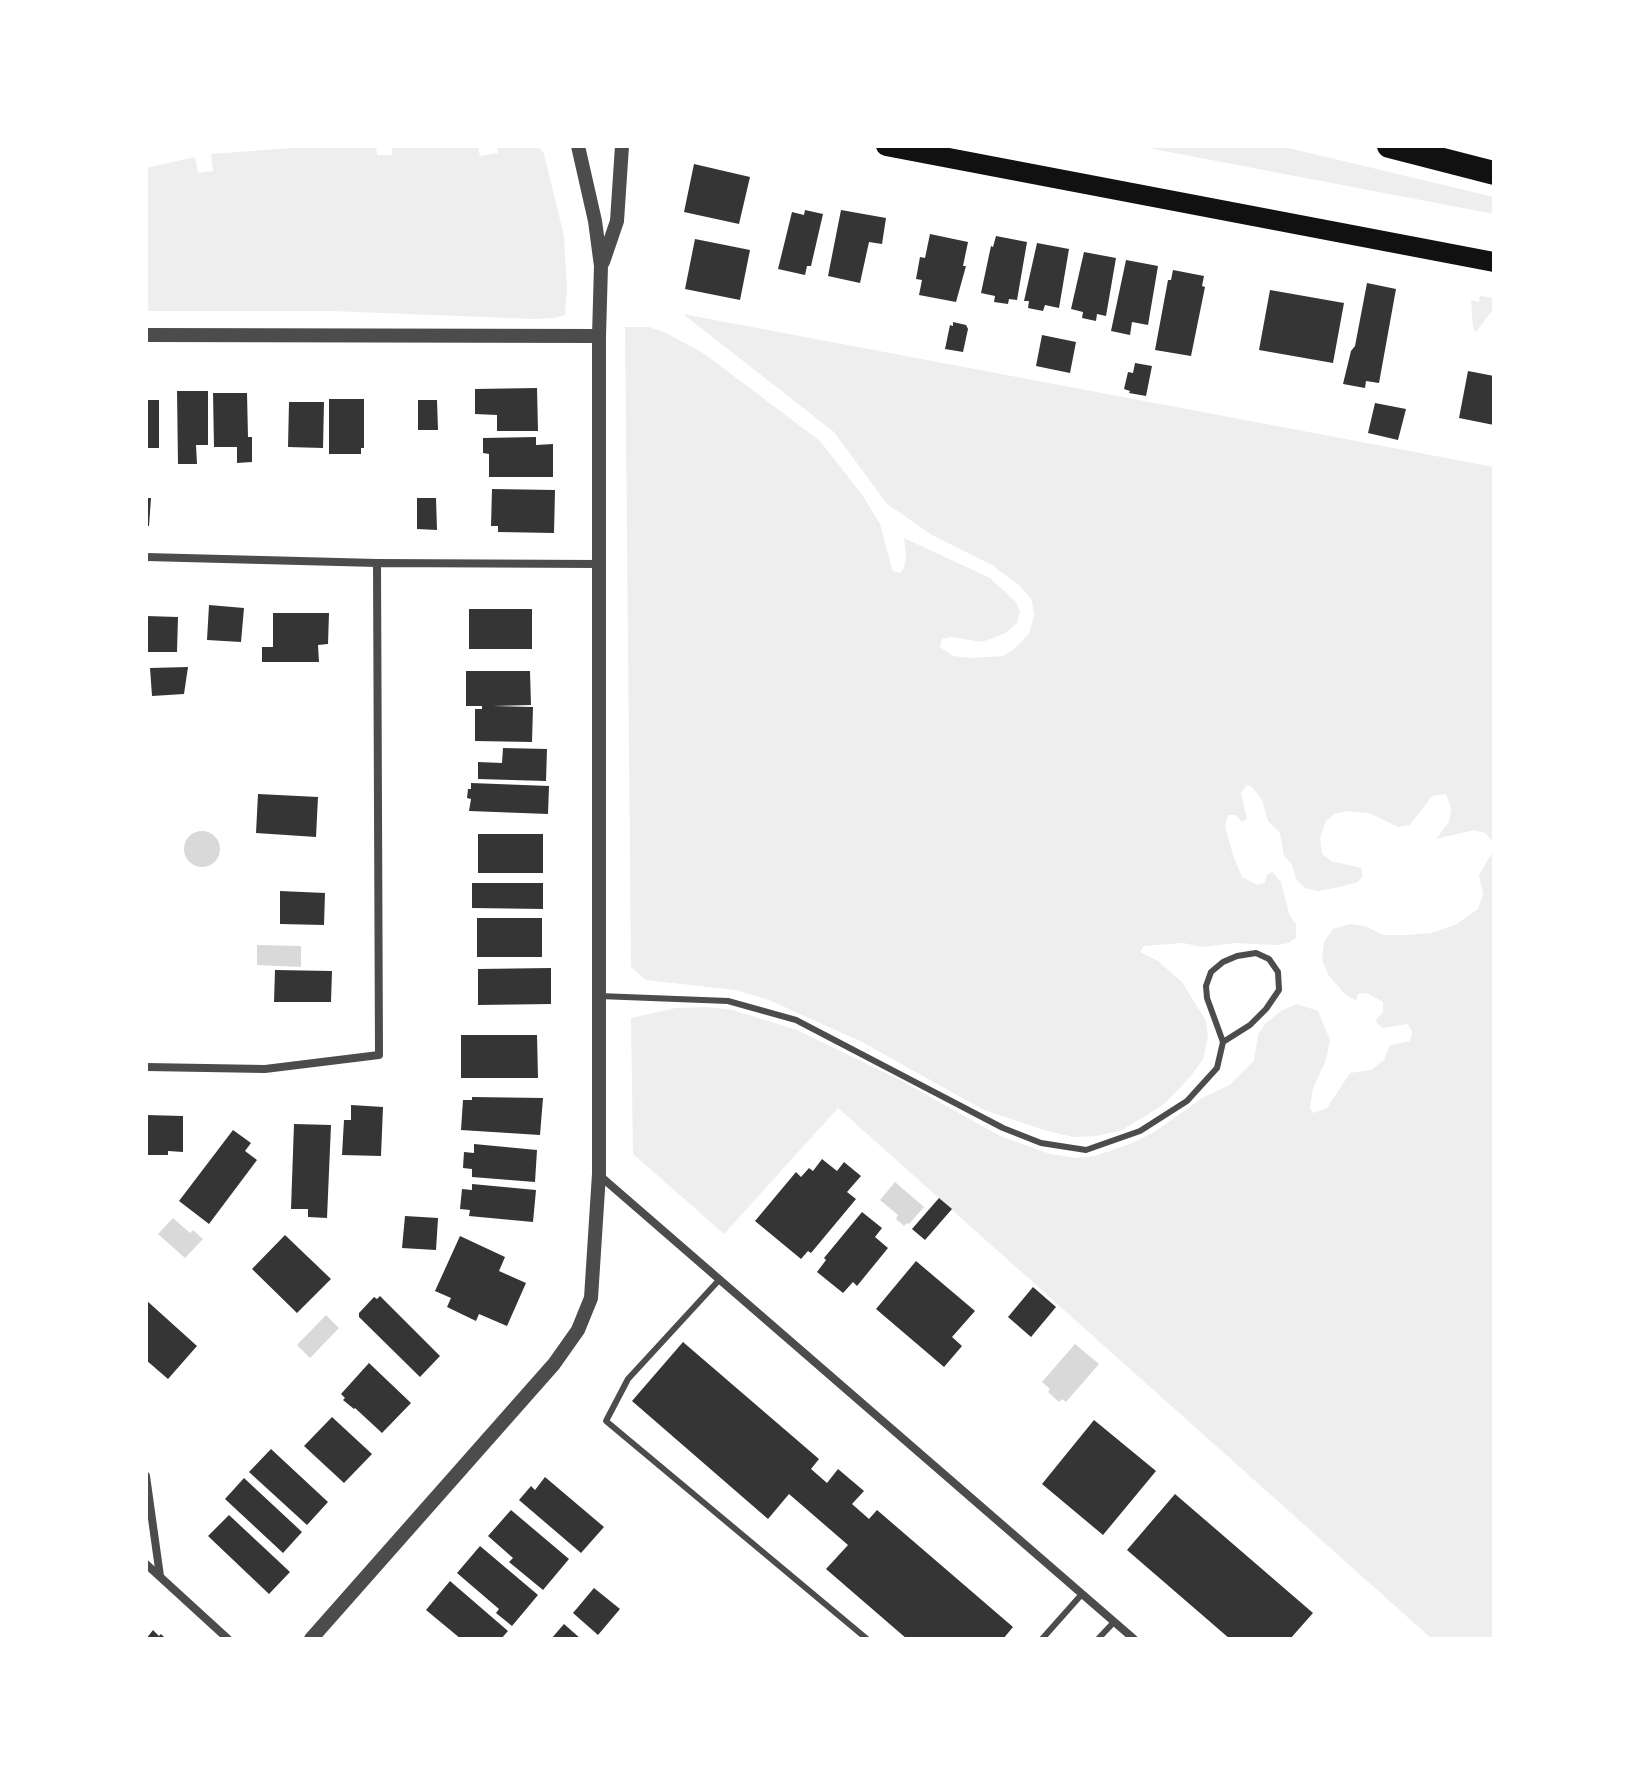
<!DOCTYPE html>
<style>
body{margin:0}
#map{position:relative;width:1640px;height:1785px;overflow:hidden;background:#fff;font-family:"Titillium Web",sans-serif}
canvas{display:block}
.frame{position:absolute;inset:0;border:148px solid #fff;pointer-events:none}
</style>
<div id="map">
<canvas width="1640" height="1785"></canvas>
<div class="frame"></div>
</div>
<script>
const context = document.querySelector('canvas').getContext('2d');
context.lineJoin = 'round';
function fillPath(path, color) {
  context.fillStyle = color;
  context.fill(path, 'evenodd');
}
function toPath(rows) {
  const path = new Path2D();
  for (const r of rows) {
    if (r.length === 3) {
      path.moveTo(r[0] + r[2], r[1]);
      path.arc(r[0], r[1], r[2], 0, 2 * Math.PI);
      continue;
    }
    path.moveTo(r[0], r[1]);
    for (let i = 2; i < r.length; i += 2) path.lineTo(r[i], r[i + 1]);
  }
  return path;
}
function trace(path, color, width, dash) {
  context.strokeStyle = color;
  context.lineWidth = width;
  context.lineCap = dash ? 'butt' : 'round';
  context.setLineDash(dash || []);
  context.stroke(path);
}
const green = toPath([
 [318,146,376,146,377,155,392,155,392,146,478,146,480,156,498,153,497,146,539,146,544,154,564,236,567,289,565,315,555,318,536,319,331,311,146,311,146,168,195,157,198,173,213,171,211,154],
 [1138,146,1280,146,1494,197,1494,214],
 [1480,296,1494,298,1494,312,1491,312,1476,332,1473,327,1471,300,1479,302],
 [683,314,1494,467,1494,1639,1432,1639,838,1108,724,1234,633,1154,631,1018,676,1008,707,1007,733,1010,797,1030,902,1081,1000,1136,1050,1154,1076,1158,1095,1156,1135,1142,1156,1131,1202,1098,1230,1085,1254,1061,1258,1035,1265,1024,1281,1011,1297,1004,1318,1011,1330,1040,1326,1060,1313,1088,1310,1108,1313,1113,1327,1108,1350,1073,1371,1070,1384,1060,1390,1045,1410,1041,1412,1032,1408,1024,1382,1028,1375,1021,1383,1012,1383,1002,1367,993,1358,994,1356,1001,1344,993,1329,976,1322,960,1324,942,1333,929,1350,924,1365,926,1383,935,1406,935,1431,933,1455,925,1478,909,1483,894,1479,875,1493,851,1492,841,1485,833,1474,830,1436,839,1449,822,1451,808,1446,794,1432,796,1410,825,1398,827,1369,813,1348,811,1334,814,1326,821,1320,837,1322,854,1331,861,1361,868,1363,876,1358,882,1340,887,1318,891,1305,888,1296,879,1292,865,1284,856,1280,833,1268,821,1262,800,1252,787,1247,785,1241,793,1247,819,1242,822,1236,815,1228,815,1225,827,1234,858,1242,877,1257,885,1265,883,1267,875,1272,872,1281,882,1289,914,1296,924,1296,938,1288,943,1277,945,1236,943,1202,947,1183,943,1144,946,1140,952,1158,961,1182,982,1206,1021,1208,1037,1203,1059,1191,1076,1163,1105,1122,1130,1097,1136,1073,1137,1044,1130,984,1110,862,1042,769,1000,736,990,646,980,631,967,625,327,649,327,666,333,703,353,820,441,863,496,880,524,892,569,895,572,900,573,904,568,906,554,904,538,990,578,1016,602,1020,612,1017,623,1006,633,982,642,951,637,942,639,940,647,953,656,972,658,1003,656,1014,649,1029,634,1034,616,1032,600,1020,586,992,565,932,535,887,504,834,432]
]);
const water = toPath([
 [202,849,18],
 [257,945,301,946,301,967,257,965],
 [895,1182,924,1207,909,1224,907,1223,904,1226,896,1219,898,1215,880,1200],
 [173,1218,190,1233,193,1230,203,1239,185,1258,158,1234],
 [326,1315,339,1328,310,1358,297,1345],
 [1075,1344,1099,1364,1066,1402,1062,1399,1059,1402,1048,1392,1050,1389,1042,1382]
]);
const building = toPath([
 [694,164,750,177,739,224,684,212],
 [805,210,823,214,811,266,807,266,805,275,778,269,792,212,804,215],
 [841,210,886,218,882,244,869,242,860,283,828,276],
 [930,234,968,242,963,266,966,266,956,302,919,295,922,280,916,279,920,257,925,258],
 [996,236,1027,242,1017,300,1009,299,1008,304,994,302,995,296,981,293,991,246,993,247],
 [695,239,750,250,740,300,685,289],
 [1037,243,1069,249,1059,308,1045,305,1043,311,1028,308,1029,301,1024,301],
 [1084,252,1116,258,1106,316,1097,314,1096,321,1082,318,1083,312,1071,309],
 [1126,260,1158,266,1148,325,1132,322,1130,335,1111,331],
 [1173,270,1204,276,1202,286,1205,287,1191,356,1155,350,1168,280,1171,280],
 [1367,283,1396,289,1379,383,1366,381,1365,388,1343,384,1351,351,1355,346],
 [1270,290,1344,303,1333,363,1259,350],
 [953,322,966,325,968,329,963,352,945,349,950,325,953,326],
 [1042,335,1076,342,1070,373,1036,366],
 [1135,363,1152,366,1146,396,1129,393,1130,391,1124,389,1128,372,1133,373],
 [1468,371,1494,376,1494,425,1459,418],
 [537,388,538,431,497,431,497,415,475,414,475,389],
 [177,391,208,391,208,445,196,445,197,464,178,464],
 [213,393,247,393,248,437,252,437,252,462,237,463,237,447,214,447],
 [329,399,364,399,364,448,361,448,361,454,329,454],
 [146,400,159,400,159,448,146,448],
 [418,400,437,400,438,430,418,430],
 [289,402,324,402,323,448,288,447],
 [1375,403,1406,409,1398,440,1368,433],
 [536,437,536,445,553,444,553,477,489,477,489,454,483,453,483,438],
 [492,489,555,490,554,533,498,532,498,526,491,526],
 [146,498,151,498,149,526,146,526],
 [417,498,436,498,437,530,417,529],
 [209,605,244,608,241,642,207,640],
 [469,609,532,609,532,649,469,649],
 [273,613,329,613,328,644,318,645,319,662,262,662,262,647,273,647],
 [146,616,178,617,177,652,146,652],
 [188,667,184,694,152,696,150,668],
 [466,671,530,671,531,705,493,706,533,707,532,742,475,741,475,709,482,709,482,706,466,706],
 [503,748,547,749,546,781,478,779,478,762,502,763],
 [471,783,549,786,548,814,469,811,471,799,467,798,468,789,471,789],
 [258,794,318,797,316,837,256,833],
 [478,834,543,834,543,873,478,873],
 [472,883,543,883,543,909,472,908],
 [280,891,325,893,324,925,280,924],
 [477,918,542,918,542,957,477,957],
 [551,968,551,1004,478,1005,478,969],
 [275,970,332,971,331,1002,274,1002],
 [461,1035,537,1035,538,1078,461,1078],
 [472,1097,543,1098,540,1135,461,1130,463,1100,472,1100],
 [351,1105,383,1107,381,1156,342,1155,344,1120,351,1120],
 [146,1115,183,1116,183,1152,168,1151,168,1155,146,1155],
 [294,1124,331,1125,327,1218,308,1217,308,1209,291,1209],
 [233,1130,251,1143,245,1151,257,1160,209,1224,179,1201],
 [474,1144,537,1150,535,1182,472,1177,472,1169,463,1168,464,1152,474,1153],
 [822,1159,837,1171,844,1162,861,1176,847,1192,856,1199,811,1253,808,1251,801,1259,755,1221,796,1172,801,1177,809,1168,813,1171],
 [472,1184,536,1190,533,1222,469,1216,470,1210,460,1209,462,1189,472,1190],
 [939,1198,952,1209,925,1240,912,1229],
 [862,1212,882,1228,875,1237,888,1248,857,1286,853,1282,843,1293,817,1272,826,1260,824,1258],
 [405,1216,438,1218,436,1250,402,1248],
 [285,1235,331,1279,297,1313,252,1269],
 [460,1236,505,1257,499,1271,526,1283,507,1326,479,1314,476,1321,447,1307,451,1298,435,1291],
 [916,1261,975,1311,952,1337,962,1346,944,1367,876,1309],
 [1033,1287,1056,1307,1031,1337,1008,1317],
 [380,1296,440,1356,420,1377,359,1317,359,1313,374,1297,377,1299],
 [146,1300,197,1346,168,1379,146,1360],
 [683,1342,819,1459,811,1469,827,1483,838,1469,864,1491,852,1504,869,1519,877,1510,1013,1627,1003,1639,907,1639,826,1569,848,1545,789,1494,768,1519,632,1401],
 [369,1363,411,1403,382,1433,355,1408,354,1409,343,1400,345,1398,341,1394],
 [332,1417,372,1454,344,1483,304,1446],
 [1094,1420,1156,1471,1103,1535,1042,1484],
 [271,1449,328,1502,307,1525,249,1472],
 [545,1477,604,1527,581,1553,519,1500,531,1486,535,1490],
 [244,1478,302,1532,283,1553,225,1499],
 [1175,1494,1313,1613,1290,1639,1230,1639,1127,1550],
 [511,1510,569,1559,543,1590,509,1562,513,1558,488,1536],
 [229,1515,290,1572,269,1594,208,1536],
 [480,1546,538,1595,512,1626,496,1613,499,1609,457,1573],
 [450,1581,508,1631,501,1639,461,1639,426,1610],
 [594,1588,620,1609,598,1635,573,1613],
 [564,1624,581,1639,551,1639],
 [153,1630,159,1636,161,1634,166,1639,146,1639]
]);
const service = toPath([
 [599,996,728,1001,796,1020,1003,1128,1041,1143,1086,1150,1140,1131,1187,1101,1217,1068,1223,1042,1250,1025,1266,1009,1279,990,1278,972,1269,959,1256,953,1237,956,1223,962,1211,972,1206,986,1207,998,1223,1042],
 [720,1279,628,1379,606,1421,867,1639],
 [1042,1639,1082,1594],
 [1098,1639,1114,1622]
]);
const minor = toPath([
 [146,557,377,563,599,564],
 [146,1067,265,1069,379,1055,377,563],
 [599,1175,1134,1639],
 [146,1476,160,1576],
 [146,1564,228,1639]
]);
const tertiary = toPath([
 [603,262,617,221,622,146],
 [146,335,599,336],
 [311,1639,554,1364,578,1330,591,1298,599,1174,599,336,601,266,595,221,578,146]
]);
const primary = toPath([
 [886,146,1494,262]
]);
const motorway = toPath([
 [1389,146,1494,173]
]);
fillPath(green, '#eee');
fillPath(water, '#d9d9d9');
fillPath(building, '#353535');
trace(service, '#4c4c4c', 6);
trace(minor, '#4c4c4c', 8);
trace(tertiary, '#4c4c4c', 14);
trace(primary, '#111', 20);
trace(motorway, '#111', 24);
</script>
